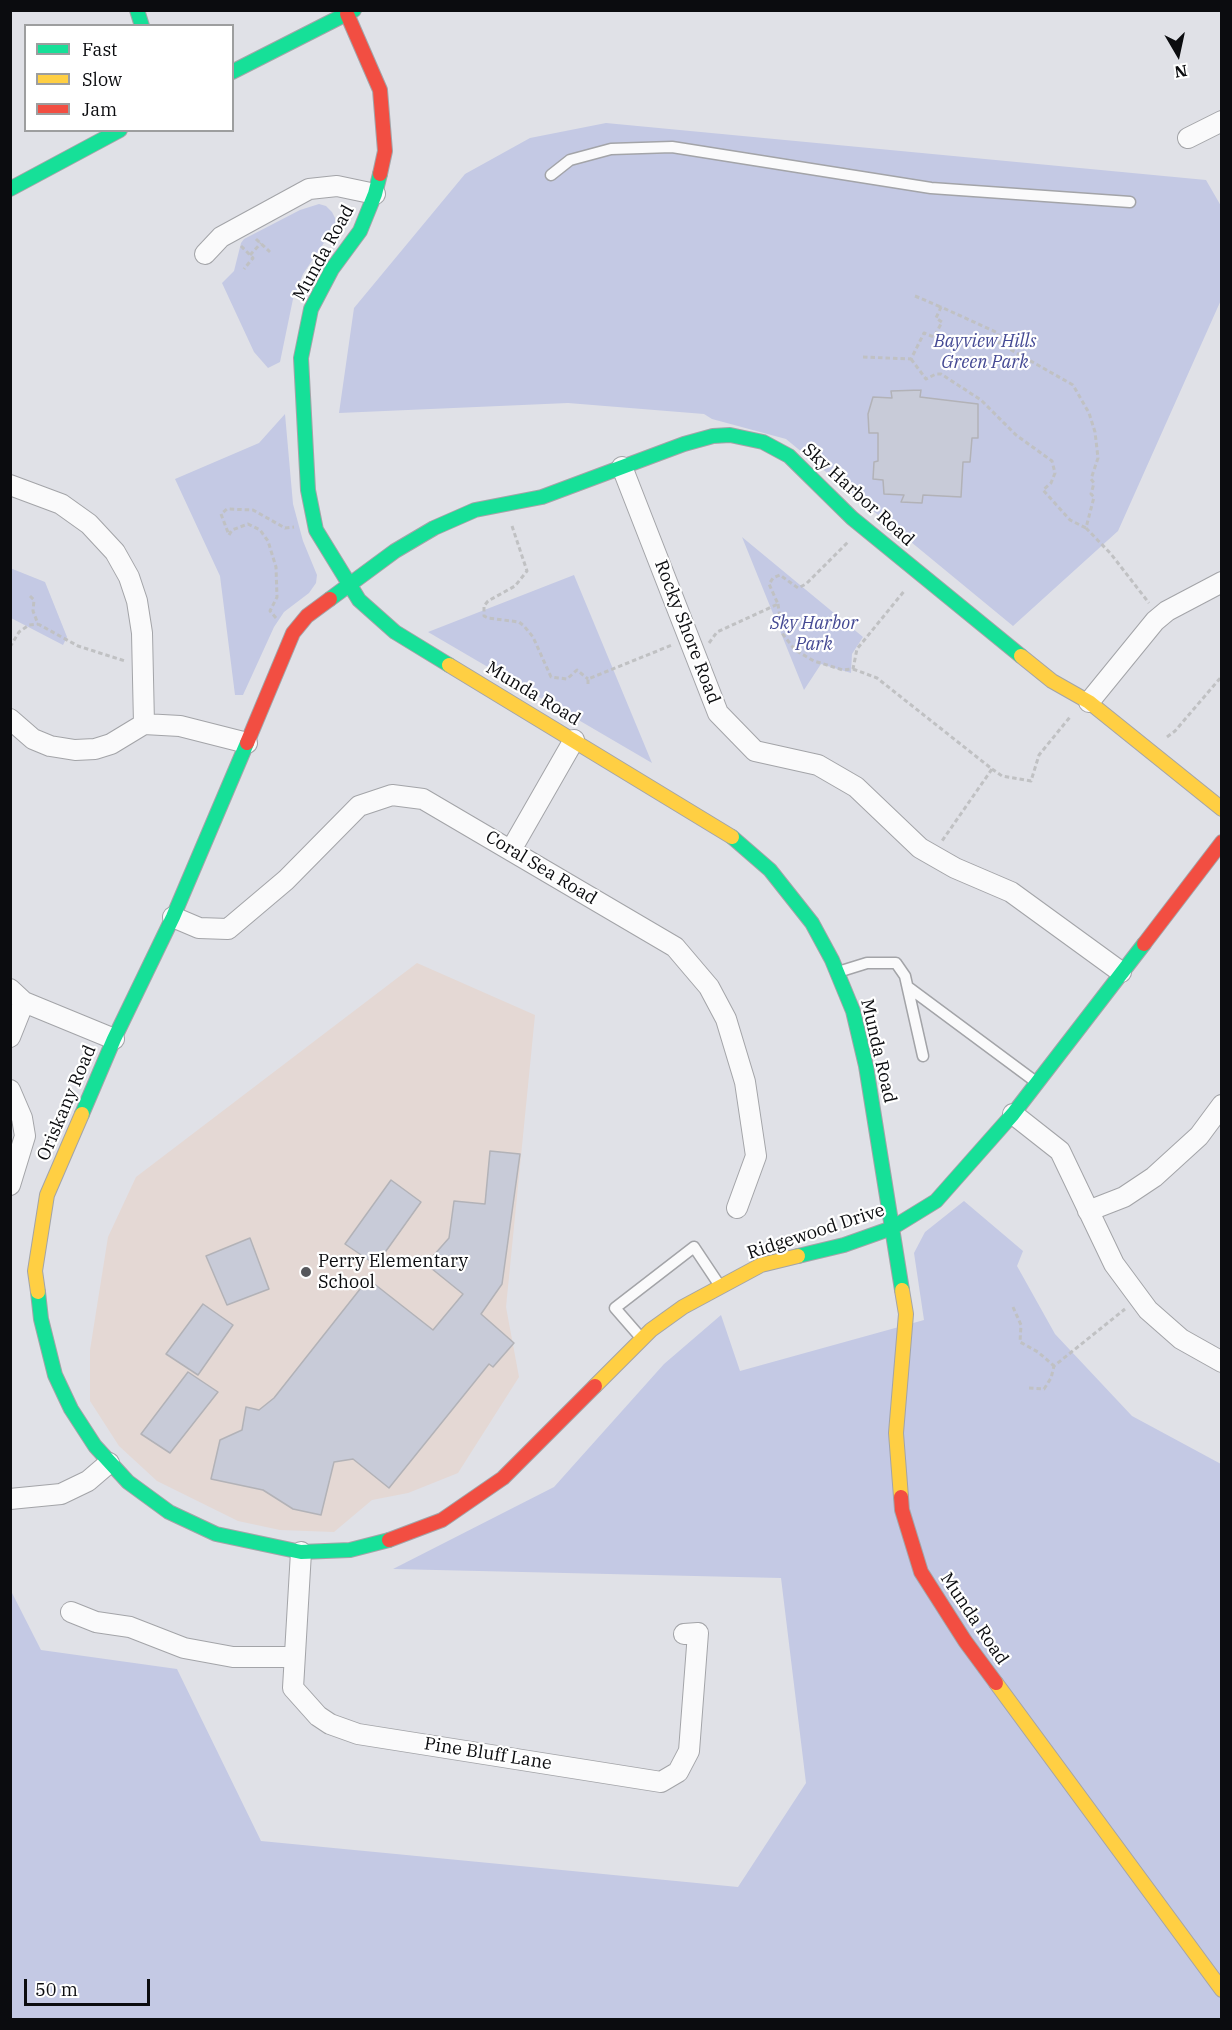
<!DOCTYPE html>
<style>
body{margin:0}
#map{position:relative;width:1232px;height:2030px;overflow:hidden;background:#e0e1e7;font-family:"IBM Plex Serif",serif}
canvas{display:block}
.frame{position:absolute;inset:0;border:12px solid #0b0c0f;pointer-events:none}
.legend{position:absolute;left:24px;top:24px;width:210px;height:108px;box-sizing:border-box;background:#fff;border:2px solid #9d9e9f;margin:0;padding:8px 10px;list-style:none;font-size:18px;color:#0b0c0f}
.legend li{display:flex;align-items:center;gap:12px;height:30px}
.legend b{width:30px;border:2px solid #9d9e9f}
.north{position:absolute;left:1148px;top:24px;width:60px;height:60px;-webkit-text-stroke:4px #fff;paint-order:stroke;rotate:171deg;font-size:16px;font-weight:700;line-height:24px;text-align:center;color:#0b0c0f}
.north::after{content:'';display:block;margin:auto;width:21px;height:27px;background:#0b0c0f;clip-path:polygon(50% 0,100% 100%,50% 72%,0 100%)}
.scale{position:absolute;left:24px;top:1979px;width:126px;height:27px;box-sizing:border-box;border:3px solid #0b0c0f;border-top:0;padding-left:8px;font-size:18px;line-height:21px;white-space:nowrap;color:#0b0c0f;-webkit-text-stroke:4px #fff;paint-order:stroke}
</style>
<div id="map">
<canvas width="1232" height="2030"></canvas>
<div class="frame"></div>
<ul class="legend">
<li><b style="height:8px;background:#16e098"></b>Fast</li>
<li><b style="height:8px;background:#ffcf43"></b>Slow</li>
<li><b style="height:8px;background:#f24e42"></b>Jam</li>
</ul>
<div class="north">N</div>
<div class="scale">50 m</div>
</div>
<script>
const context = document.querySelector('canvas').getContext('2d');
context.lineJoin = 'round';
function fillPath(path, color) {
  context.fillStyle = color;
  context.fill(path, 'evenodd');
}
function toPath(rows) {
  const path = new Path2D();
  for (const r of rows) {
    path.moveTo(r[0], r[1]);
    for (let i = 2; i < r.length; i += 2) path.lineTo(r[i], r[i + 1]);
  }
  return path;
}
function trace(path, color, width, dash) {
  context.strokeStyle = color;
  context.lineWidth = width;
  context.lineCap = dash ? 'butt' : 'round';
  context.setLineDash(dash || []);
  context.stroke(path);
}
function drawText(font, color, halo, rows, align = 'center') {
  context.font = font + ' "IBM Plex Serif",serif';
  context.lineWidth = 4.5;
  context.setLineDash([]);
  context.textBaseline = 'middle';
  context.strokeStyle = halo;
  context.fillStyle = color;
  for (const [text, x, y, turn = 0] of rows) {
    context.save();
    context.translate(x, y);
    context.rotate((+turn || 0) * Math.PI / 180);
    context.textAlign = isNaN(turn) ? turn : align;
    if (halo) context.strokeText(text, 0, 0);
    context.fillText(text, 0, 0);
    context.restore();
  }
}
const education = toPath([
 [417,963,535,1015,506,1307,519,1377,458,1473,408,1493,372,1500,334,1532,280,1530,238,1521,157,1481,119,1446,90,1401,90,1350,108,1237,136,1177]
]);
const green = toPath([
 [606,123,1206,180,1221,206,1221,300,1118,531,1013,626,786,439,712,419,704,414,568,403,339,413,354,308,465,174,530,138],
 [319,204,326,206,332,212,336,220,334,228,303,274,293,299,280,362,268,368,254,352,222,283,234,271,241,243,244,239,300,210],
 [285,414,293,504,303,541,317,575,316,583,309,593,284,612,274,627,243,695,235,695,220,576,175,479,259,443],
 [742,537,863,637,852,654,851,673,821,664,804,690],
 [10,568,45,582,67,637,63,645,11,618],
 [574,575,652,763,428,632],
 [964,1201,1023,1251,1017,1266,1055,1334,1132,1416,1221,1464,1221,2019,11,2019,10,1589,41,1650,177,1669,261,1841,738,1887,806,1783,781,1578,393,1569,554,1487,664,1364,721,1315,740,1371,924,1320,914,1253,925,1232]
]);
const building = toPath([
 [921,390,920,397,978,404,978,438,972,438,970,462,963,462,961,497,923,495,922,503,901,502,904,495,884,494,883,480,873,479,874,462,878,461,878,433,869,433,868,414,873,397,892,398,891,391,921,390],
 [490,1151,520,1154,502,1284,481,1314,514,1343,493,1367,489,1364,389,1488,353,1459,334,1462,321,1515,293,1509,263,1490,211,1479,220,1440,242,1430,246,1407,259,1410,274,1398,368,1279,433,1330,463,1294,426,1264,449,1238,454,1201,485,1204,490,1151],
 [391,1180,421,1202,376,1265,345,1244,391,1180],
 [250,1238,269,1289,227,1305,206,1256,250,1238],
 [203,1304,233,1325,198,1375,166,1354,203,1304],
 [188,1372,218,1392,170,1453,141,1434,188,1372]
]);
const path = toPath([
 [256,239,270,252],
 [241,246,253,258,244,269],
 [250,255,261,243],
 [915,296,941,307],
 [863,357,911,359,924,333,934,337,942,322,936,318,941,307,998,333,999,343,1073,385,1089,413,1095,432,1098,458,1091,479,1094,483,1091,494,1094,497,1086,528,1111,554,1149,603],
 [911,359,926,379,936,374,941,374,981,400,1016,435,1052,461,1055,473,1051,483,1043,490,1070,520,1086,528],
 [512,526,527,571,515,586,488,601,484,606,484,616,488,618,519,622,524,626,533,637,551,677,567,679,577,670,588,679],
 [30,596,34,600,33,611,38,624,78,646,125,661],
 [778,604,782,633,795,650,814,661,843,670,853,669,857,649,905,590],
 [276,618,270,611,277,597,276,567,268,541,260,530,248,524,232,530,229,535,221,514,227,509,253,510,285,528,294,527],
 [709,643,717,632,778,604,769,584,773,578,780,575,798,588,806,584,848,542],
 [10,647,19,632,29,625,38,624],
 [853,669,877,678,992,769,942,841],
 [588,684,588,679,672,645],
 [1167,737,1175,731,1222,676],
 [992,769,1002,776,1031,781,1039,755,1070,717],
 [1013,1307,1021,1325,1020,1342,1038,1352,1054,1366],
 [1029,1388,1044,1389,1051,1378,1054,1366,1125,1309]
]);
const lane = toPath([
 [551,175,570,160,611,149,672,147,931,188,1130,202],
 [838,972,867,963,896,963,905,976,923,1056],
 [908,987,1036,1082],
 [642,1339,615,1308,694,1247,720,1286]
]);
const street = toPath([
 [1188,138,1222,121],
 [205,254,221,237,309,189,337,186,375,194],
 [622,467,718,713,755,751,818,765,856,787,920,848,955,868,1011,892,1121,972],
 [10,485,61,504,89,524,115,552,129,577,137,601,142,633,144,724],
 [1089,702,1155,621,1167,611,1222,582],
 [10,719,33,739,50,746,75,750,95,749,111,744,144,724,180,726,247,743],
 [511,850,574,740],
 [173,917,199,928,228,929,286,880,359,806,392,795,423,799,675,947,709,987,726,1019,745,1082,756,1156,737,1208],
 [10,989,24,1002,114,1039],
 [10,1037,24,1002],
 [10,1090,22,1118,25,1136,10,1185],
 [1013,1114,1060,1151,1114,1264,1148,1310,1181,1339,1222,1362],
 [1088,1211,1124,1197,1154,1177,1199,1136,1222,1105],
 [10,1499,61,1494,88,1481,109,1463],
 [301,1552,293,1688,318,1716,330,1724,358,1734,661,1782,678,1772,689,1751,698,1633,684,1634],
 [71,1612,96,1622,130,1627,184,1648,233,1657,293,1657]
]);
const fast = toPath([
 [137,10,142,26],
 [232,72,354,10],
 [380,174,375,194,360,231,332,269,311,309,301,358,308,490,316,530,359,600,395,632,449,665],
 [10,189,120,130],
 [330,599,395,551,434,528,475,510,542,497,684,444,713,436,730,435,763,442,789,456,852,518,1021,656],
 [732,837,770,870,812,923,832,960,853,1011,866,1066,902,1290],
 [82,1114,114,1039,173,917,247,743],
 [798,1256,844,1245,892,1228,936,1201,1013,1114,1144,944],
 [38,1292,41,1319,55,1375,71,1409,95,1446,128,1482,169,1512,216,1534,301,1552,350,1550,389,1540]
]);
const slow = toPath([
 [1021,656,1052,681,1089,702,1222,809],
 [449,665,732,837],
 [38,1292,35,1271,47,1195,82,1114],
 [595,1386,651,1330,683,1307,761,1265,798,1256],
 [901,1497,896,1433,906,1314,902,1290],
 [996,1683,1222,1990]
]);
const jam = toPath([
 [347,14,380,90,385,151,380,174],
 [247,743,293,633,307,616,330,599],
 [1144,944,1222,842],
 [901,1497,902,1510,921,1572,965,1641,996,1683],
 [389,1540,442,1520,503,1478,595,1386]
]);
const markers = [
 [306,1272,6,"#56575b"]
];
const streetNames = [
 ["Munda Road",324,253,-61],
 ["Sky Harbor Road",858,495,42],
 ["Rocky Shore Road",687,632,69],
 ["Munda Road",533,694,31],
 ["Coral Sea Road",541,868,31],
 ["Munda Road",878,1051,77],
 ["Oriskany Road",67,1103,-67],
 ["Ridgewood Drive",816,1232,-18],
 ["Munda Road",974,1619,56],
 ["Pine Bluff Lane",488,1754,9]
];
const parkNames = [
 ["Bayview Hills",985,342],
 ["Green Park",985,363],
 ["Sky Harbor",814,624],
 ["Park",814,645]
];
const poiNames = [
 ["Perry Elementary",318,1262],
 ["School",318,1283]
];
fillPath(education, '#e4d8d4');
fillPath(green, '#c4c9e4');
fillPath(building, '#c8cbd8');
trace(building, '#b2b2b7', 1.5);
trace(lane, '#a3a4a8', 13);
trace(street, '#a3a4a8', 22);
trace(fast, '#a3a4a8', 16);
trace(slow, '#a3a4a8', 16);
trace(jam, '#a3a4a8', 16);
trace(path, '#c0c1c3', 3, [4.5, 3]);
trace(lane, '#fafafb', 10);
trace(street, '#fafafb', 20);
trace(fast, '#16e098', 14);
trace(slow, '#ffcf43', 14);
trace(jam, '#f24e42', 14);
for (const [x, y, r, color] of markers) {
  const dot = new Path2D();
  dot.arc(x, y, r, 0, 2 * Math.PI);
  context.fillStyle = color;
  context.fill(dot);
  trace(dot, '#fff', 2);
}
drawText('18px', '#0b0c0f', '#fff', streetNames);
drawText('italic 18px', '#454a94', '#fff', parkNames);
drawText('18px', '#0b0c0f', '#fff', poiNames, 'left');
</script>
